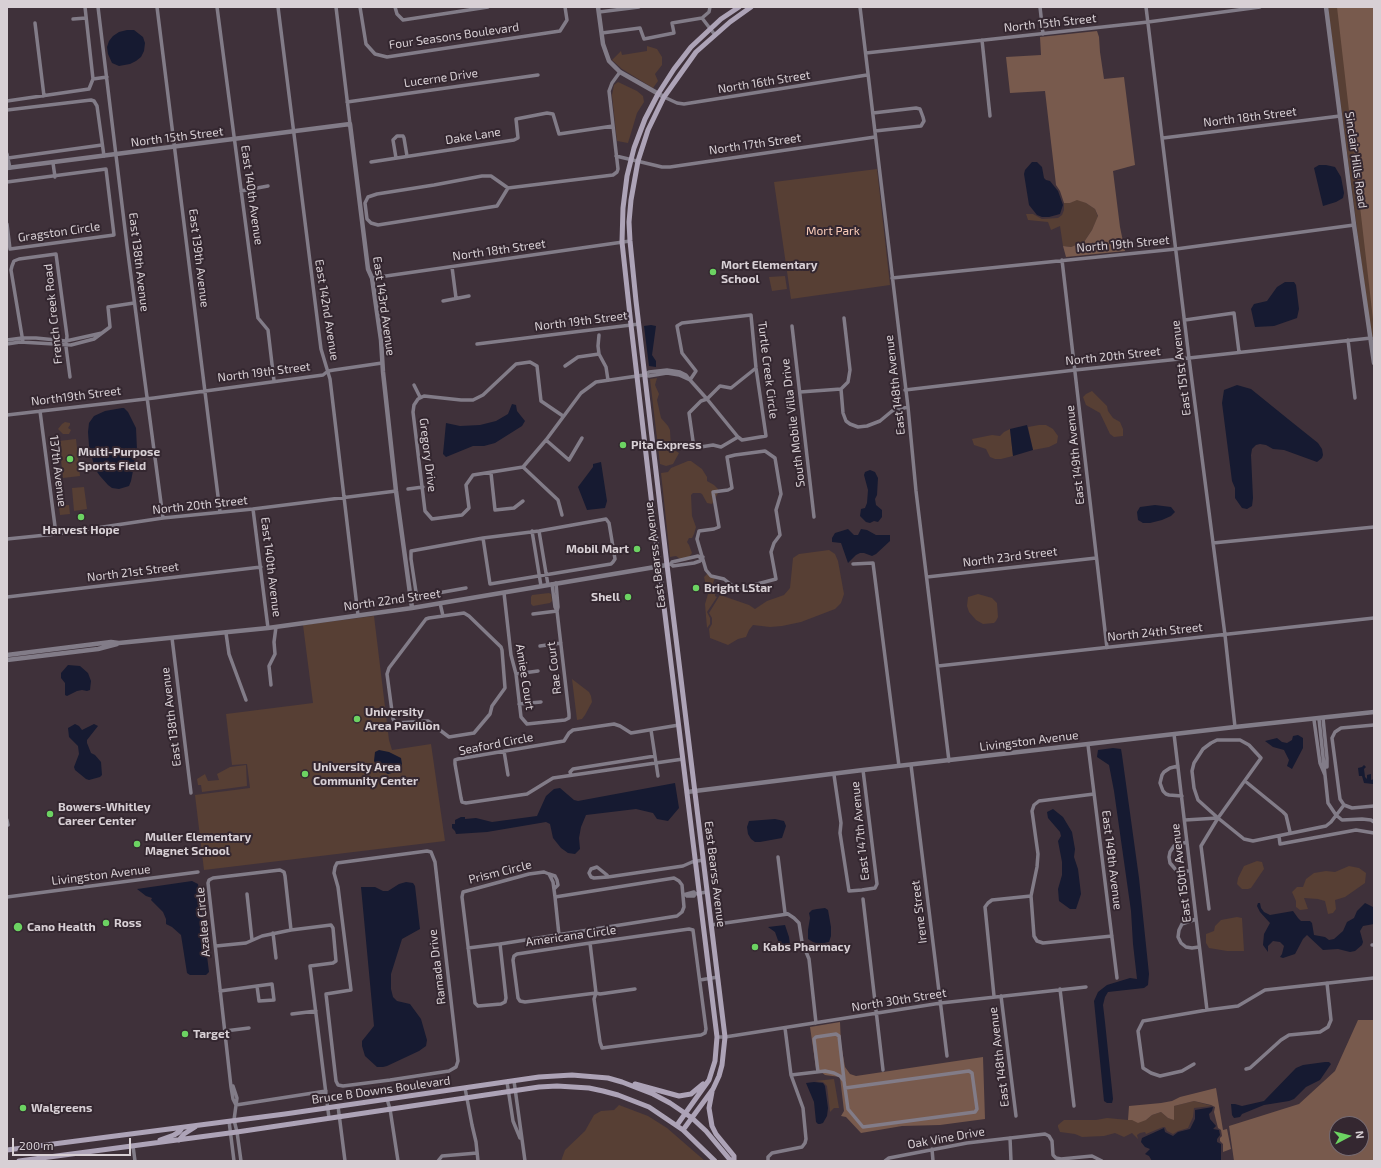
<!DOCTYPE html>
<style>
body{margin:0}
#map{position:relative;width:1381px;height:1168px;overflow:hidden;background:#3f313a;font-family:"Exo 2",sans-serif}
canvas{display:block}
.frame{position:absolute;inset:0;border:8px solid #d8d0d5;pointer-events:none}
.north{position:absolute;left:1329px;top:1116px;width:40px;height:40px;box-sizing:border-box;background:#342730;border:1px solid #766b72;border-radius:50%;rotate:83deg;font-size:11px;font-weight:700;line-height:16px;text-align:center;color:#d8d0d5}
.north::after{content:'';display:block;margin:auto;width:14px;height:18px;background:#6cd362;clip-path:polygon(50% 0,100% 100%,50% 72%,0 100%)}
.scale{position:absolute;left:12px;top:1138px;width:119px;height:18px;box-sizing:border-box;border:2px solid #d8d0d5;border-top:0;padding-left:5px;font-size:12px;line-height:14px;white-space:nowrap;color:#d8d0d5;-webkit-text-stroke:3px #342730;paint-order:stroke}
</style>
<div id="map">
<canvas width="1381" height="1168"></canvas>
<div class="frame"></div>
<div class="north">N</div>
<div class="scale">200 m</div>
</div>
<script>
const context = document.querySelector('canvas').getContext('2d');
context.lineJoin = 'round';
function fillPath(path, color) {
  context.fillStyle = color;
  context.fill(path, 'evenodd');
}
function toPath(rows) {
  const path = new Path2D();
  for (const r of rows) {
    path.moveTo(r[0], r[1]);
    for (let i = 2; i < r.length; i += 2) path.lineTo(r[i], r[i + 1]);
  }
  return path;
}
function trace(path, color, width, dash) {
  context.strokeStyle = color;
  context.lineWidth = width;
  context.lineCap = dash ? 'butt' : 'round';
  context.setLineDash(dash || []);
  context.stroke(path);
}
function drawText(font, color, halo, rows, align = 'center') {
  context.font = font + ' "Exo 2",sans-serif';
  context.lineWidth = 4;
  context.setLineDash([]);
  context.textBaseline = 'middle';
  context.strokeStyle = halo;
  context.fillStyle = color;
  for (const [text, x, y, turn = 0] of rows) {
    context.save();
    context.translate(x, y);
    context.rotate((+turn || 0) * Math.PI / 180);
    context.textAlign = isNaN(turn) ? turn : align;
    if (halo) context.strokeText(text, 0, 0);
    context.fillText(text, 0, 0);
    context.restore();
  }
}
const green = toPath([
 [1328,7,1374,7,1374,359],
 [647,46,657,49,662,57,662,65,655,74,658,81,653,88,622,69,612,60,621,51,622,55,647,51],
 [618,82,637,91,643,96,644,102,637,113,628,143,617,141,612,95,614,85],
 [877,169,890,285,791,299,774,182],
 [1077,199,1086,203,1095,209,1098,217,1092,230,1084,242,1078,245,1071,247,1063,246,1060,226,1051,230,1048,222,1028,220,1026,214,1033,214,1042,219,1058,218,1062,215,1064,210,1064,203,1070,203],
 [785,276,787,289,772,291,769,277],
 [657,378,655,385,659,394,657,400,661,418,668,426,670,430,671,448,679,453,673,464,666,466,660,464,650,379],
 [1092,391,1107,406,1108,411,1113,418,1120,422,1123,429,1123,436,1114,437,1110,434,1100,413,1086,405,1083,397,1086,394],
 [65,422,70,423,70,425,68,428,71,430,69,434,63,434,58,429,62,424],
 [1039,425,1046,425,1053,429,1058,436,1057,443,1049,447,1033,450,1028,427],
 [1010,429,1013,456,1001,459,995,459,990,457,986,449,974,445,972,439,992,435,1000,436,1004,432],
 [76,439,80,476,63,478,59,441],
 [688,461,691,461,702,469,707,477,707,481,714,485,718,489,718,493,712,504,707,503,702,494,700,493,693,493,691,495,692,516,696,527,694,534,692,538,689,538,687,542,689,545,692,553,686,561,683,561,676,556,670,557,661,473,668,472,671,468],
 [84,487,87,509,74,511,72,488],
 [69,505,70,514,60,515,59,506],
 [829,550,835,554,838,561,844,594,841,603,835,609,801,622,782,626,770,627,753,625,749,630,746,637,738,639,728,645,710,638,709,629,712,624,712,618,709,613,720,595,749,605,755,609,767,601,784,595,790,588,793,558,799,554],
 [707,574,710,574,715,578,713,583,716,590,715,596,717,597,707,612,710,618,710,624,707,628,705,604,708,594,704,577],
 [549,593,551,594,552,601,550,603,533,606,531,604,531,597,532,595],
 [978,594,992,598,997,603,998,617,996,621,994,623,983,624,976,620,969,612,967,606,968,597],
 [374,616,389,740,392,750,431,744,445,841,204,870,195,795,250,788,247,764,232,765,226,714,313,703,303,625],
 [572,679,589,692,591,696,592,702,585,715,582,719,577,720],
 [246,765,247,786,202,792,201,785,198,785,197,779,205,774,208,781,219,780,217,774,230,767],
 [1257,861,1262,862,1264,869,1251,888,1248,889,1242,889,1237,884,1238,878,1244,866],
 [1349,866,1359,868,1366,873,1365,883,1345,897,1335,900,1336,909,1333,913,1328,914,1325,901,1318,899,1304,898,1308,909,1300,910,1296,907,1296,901,1292,892,1297,887,1303,887,1306,879,1314,873,1326,871,1335,872],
 [1237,917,1242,918,1244,951,1227,951,1209,948,1206,943,1206,934,1214,931,1215,926,1221,920],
 [834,1079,839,1108,834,1108,830,1112,827,1086,823,1082,815,1081],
 [1194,1101,1212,1106,1194,1108,1193,1117,1188,1128,1178,1131,1173,1134,1167,1131,1165,1127,1163,1127,1146,1134,1145,1132,1140,1133,1137,1135,1138,1139,1132,1133,1124,1137,1115,1133,1104,1136,1082,1137,1075,1134,1060,1132,1058,1127,1058,1125,1064,1120,1096,1120,1107,1118,1128,1120,1146,1120,1152,1115,1161,1112,1168,1118,1174,1119,1174,1106],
 [619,1105,648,1116,667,1128,705,1161,561,1161,565,1150,585,1131,594,1115,601,1111,614,1110]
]);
const forest = toPath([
 [1337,7,1374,7,1374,328],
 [1097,31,1099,37,1100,52,1104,79,1124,77,1135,165,1113,171,1120,227,1125,251,1066,257,1063,246,1071,247,1084,242,1092,230,1098,216,1095,209,1086,203,1077,200,1070,203,1064,203,1060,191,1056,185,1045,91,1010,93,1006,57,1041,55,1040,37],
 [1358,1020,1374,1020,1374,1161,1234,1161,1229,1126,1299,1104,1335,1071],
 [1337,1124,1361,1124,1361,1148,1337,1148],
 [840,1022,841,1044,845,1067,850,1074,856,1076,983,1057,985,1119,940,1125,902,1126,861,1133,846,1117,841,1116,844,1111,840,1077,825,1075,816,1068,810,1027],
 [1216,1088,1223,1130,1227,1129,1231,1149,1223,1152,1223,1144,1220,1141,1220,1138,1222,1136,1221,1130,1218,1128,1214,1112,1215,1107,1211,1105,1194,1101,1174,1106,1174,1120,1168,1118,1161,1112,1152,1115,1146,1120,1138,1123,1132,1120,1128,1120,1129,1106,1161,1103,1172,1101,1180,1097]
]);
const water = toPath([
 [127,30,134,30,143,37,145,43,144,51,141,57,136,61,130,64,119,66,112,63,108,54,107,47,109,41,113,36,119,32],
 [1032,162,1037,162,1042,167,1044,178,1046,180,1050,181,1058,191,1063,205,1060,214,1049,217,1042,217,1037,215,1029,205,1024,174,1025,170],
 [1319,165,1326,165,1335,167,1341,177,1344,193,1343,198,1336,202,1323,206,1314,168],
 [1285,282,1294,282,1296,285,1299,309,1297,318,1274,326,1255,327,1251,309,1254,304,1267,301,1277,287],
 [651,325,656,326,652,355,656,361,656,367,649,366,644,326],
 [1237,385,1251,389,1288,419,1318,443,1322,449,1323,455,1322,458,1317,462,1284,450,1273,449,1266,445,1260,444,1256,445,1252,449,1251,455,1253,498,1252,506,1247,509,1242,508,1235,498,1235,488,1232,481,1222,403,1224,390],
 [512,404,516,405,517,411,525,421,522,426,495,443,484,446,473,446,446,457,443,454,446,423,460,426,480,425,496,421,508,414],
 [122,408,124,408,128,412,136,428,137,450,131,481,129,486,119,489,112,488,108,485,100,476,95,469,89,446,88,432,89,423,94,416,105,411],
 [1027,425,1033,450,1013,456,1010,429],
 [601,462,607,501,605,508,587,510,578,487,593,467,593,464],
 [870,470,875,472,878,478,877,495,875,499,876,505,882,510,882,517,878,522,874,521,870,523,866,522,860,516,861,509,865,508,867,503,868,490,864,475,865,472],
 [1155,505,1171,507,1175,512,1171,516,1162,520,1150,523,1143,523,1138,520,1137,512,1140,507],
 [848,529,854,535,858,535,861,529,867,530,876,535,890,535,890,541,876,554,872,556,864,553,860,553,856,555,848,563,841,543,832,542,832,538,835,533],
 [68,665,80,666,88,673,91,681,90,690,87,691,82,690,77,691,67,696,65,695,65,683,61,678,61,673],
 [75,724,79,726,82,730,94,724,98,726,87,740,87,743,91,753,95,755,101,762,102,775,100,777,89,780,86,779,75,770,74,767,79,754,78,746,69,737,68,728],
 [1298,735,1303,738,1303,748,1292,769,1287,766,1289,760,1284,750,1273,747,1265,741,1277,738,1282,742,1287,743,1292,740,1293,736],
 [1113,748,1121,749,1122,755,1139,878,1149,974,1148,985,1144,988,1108,992,1105,997,1103,1005,1105,1022,1113,1099,1112,1103,1107,1103,1104,1101,1094,1001,1098,992,1107,985,1130,978,1137,979,1133,944,1131,911,1114,791,1109,765,1097,757,1098,750],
 [379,750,389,752,401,758,402,764,400,771,388,774,378,769,374,761,375,752],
 [1364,765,1366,767,1364,769,1365,777,1367,779,1367,775,1371,774,1371,780,1374,779,1373,784,1364,783,1362,776,1359,776,1358,768,1362,767],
 [675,783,679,808,668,821,657,819,653,813,636,809,586,815,581,827,579,838,580,849,575,854,568,853,561,848,553,838,550,824,546,822,487,832,456,834,455,831,452,828,452,824,455,824,455,820,461,817,465,817,465,819,476,818,492,822,537,816,546,796,554,789,560,788,574,800,578,801],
 [1053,809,1063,817,1072,832,1075,849,1074,857,1078,869,1081,894,1076,909,1070,909,1059,901,1058,889,1062,875,1062,862,1058,841,1061,836,1060,832,1048,818,1047,812],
 [775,819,784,821,786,826,782,838,760,842,755,842,751,839,748,834,747,827,749,821],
 [192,881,198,884,209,972,206,975,190,975,187,973,181,935,172,927,166,924,166,919,163,912,151,900,152,898,146,896,137,889],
 [406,882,413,883,415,886,420,929,402,939,391,974,391,989,393,997,397,1001,410,1004,421,1019,427,1040,426,1046,419,1051,387,1066,383,1067,377,1067,365,1056,362,1046,362,1041,374,1026,361,887,375,887,383,891,388,891,399,884],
 [1258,903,1260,903,1261,908,1264,912,1270,915,1293,911,1298,918,1301,921,1310,921,1312,923,1314,935,1325,937,1329,940,1334,939,1343,931,1347,922,1354,918,1357,911,1365,903,1373,907,1374,924,1363,926,1360,931,1363,942,1362,945,1355,951,1350,952,1338,949,1323,950,1307,935,1303,939,1295,954,1283,958,1280,957,1282,954,1284,946,1280,942,1273,941,1268,946,1268,952,1263,945,1264,934,1270,923,1260,912,1257,906],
 [825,908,828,910,831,927,831,936,829,942,819,944,813,942,808,939,808,930,810,918,809,913,812,910,817,909],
 [785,925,789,937,790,945,785,947,780,946,775,932,768,927],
 [1325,1062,1329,1062,1331,1064,1320,1080,1306,1087,1294,1099,1289,1101,1264,1105,1242,1114,1240,1117,1234,1118,1232,1115,1231,1104,1235,1104,1242,1106,1264,1101,1296,1068,1303,1065],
 [814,1082,823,1083,825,1086,828,1108,827,1116,823,1123,820,1124,818,1124,816,1122,814,1102,806,1083],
 [1213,1107,1212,1111,1209,1114,1210,1119,1216,1126,1213,1129,1219,1130,1220,1135,1217,1139,1217,1142,1221,1144,1221,1161,1152,1161,1149,1156,1145,1154,1150,1149,1145,1147,1141,1142,1142,1138,1164,1128,1165,1132,1173,1136,1178,1132,1190,1129,1195,1119,1195,1110]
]);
const minor = toPath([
 [98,7,127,246,163,518],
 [157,7,220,512],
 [217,7,258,318,268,330,274,381],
 [278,7,321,349,330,379,358,615],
 [336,7,350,124],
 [360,7,366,44,375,54,387,57,560,31,567,20,565,7],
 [395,7,397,14,403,20,488,7],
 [860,7,908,407,916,491,949,761],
 [1040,7,1043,34],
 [1146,7,1189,358,1225,635,1235,727],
 [599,12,639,7],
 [702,18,715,35],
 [73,19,86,18],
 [35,23,44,96],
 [602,33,640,28,644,39,674,33,672,23,702,18,709,12,710,7],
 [982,40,990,116],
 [866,53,1148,22,1260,7],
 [93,79,107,77],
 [664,97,677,103,684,104,867,75],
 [7,101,89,89,93,79,85,7],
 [347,102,538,75],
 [7,110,91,100,94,101,97,106,104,156],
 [873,113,916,108,920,109,923,117,924,121,921,126,875,131],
 [1163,138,1340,116],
 [7,154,10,168],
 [616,156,662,167,670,167,875,137],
 [8,158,102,145],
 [396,158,393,140,397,136,403,136,404,138,407,156],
 [371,162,514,140,518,138,516,119,547,113,553,114,559,134,613,126],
 [53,163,55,177],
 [7,182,106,169,114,235,10,249,7,224],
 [508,188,497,206,378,225,371,223,367,219,365,203,368,197,377,194,434,185,482,176,491,176,508,188,613,175,617,172,618,169,609,91,612,83,620,72],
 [241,191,268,186],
 [1062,260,1107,648],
 [452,267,456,298],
 [372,278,630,241],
 [892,278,1176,249,1354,225],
 [443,301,469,296],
 [844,318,850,370,848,382,841,389,843,413,846,421,850,424,858,427,867,426,880,421,892,411,908,407],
 [1185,320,1234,313,1239,352],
 [792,326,814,517],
 [599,335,598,346,599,354,606,367,608,380],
 [7,340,22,338,36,338,66,341,102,333],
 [1348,340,1355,398],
 [23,342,11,270,12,266,14,261,19,259,56,254,67,336,66,347,70,377],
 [7,344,20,342,71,345,94,339,110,327,108,307,134,303],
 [477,344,639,324],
 [565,366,578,357,599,354],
 [644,375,649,372,667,370,680,372,686,375,690,380,707,399,738,437,742,440,766,436,756,368,751,315,682,323,677,326,682,353,696,371,690,380],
 [414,385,420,397],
 [905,390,1075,370,1189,358,1371,338],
 [800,392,841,389],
 [40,411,56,534],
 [7,415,154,398,323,375,328,371,334,370,382,363],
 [563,416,541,401,537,366,530,362,516,364,483,395,473,400,461,400,424,396,418,399,414,405,413,412,425,511,432,519,462,515,469,508,466,485,473,475,523,467,546,440,581,393,596,382,644,375,649,376,667,373,679,375,690,380],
 [738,437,721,447,713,445,694,448,689,413,701,401,707,399,720,386,731,388,756,368],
 [546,440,569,460,582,438],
 [765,451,775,458,781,494,776,510,780,535,774,543,771,552,776,579,742,588,734,587,724,579,711,576,706,570,697,539,699,531,714,529,719,527,713,492,728,490,732,488,727,457,735,455,765,451],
 [523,467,558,500,562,515],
 [491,473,495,510,514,508,523,501],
 [408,489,423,487],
 [253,509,268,628],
 [532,531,541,586],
 [539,531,548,585],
 [7,539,56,534,163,518,253,509,396,491],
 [1213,543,1374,527],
 [671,564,672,562,698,556,701,558],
 [853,564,873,563,899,766],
 [667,565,671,564,673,566,694,563,700,561,703,557],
 [927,577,1096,558],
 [552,584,555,607,557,611],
 [466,588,421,596,418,595,416,592,411,559,411,551,483,538,539,531,606,519,609,523,615,559,613,562,611,564,490,584,483,538],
 [504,593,511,655,516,674,521,717,527,724,565,720,569,718,569,714,557,611,558,607,556,583],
 [7,597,261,567],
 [440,603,443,616],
 [464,613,469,616,501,647,502,650,505,688,492,706,490,714,474,733,449,737,428,721,396,723,393,719,387,674,389,668,426,619,429,618,464,613],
 [533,614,557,611],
 [226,633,229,654,246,700],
 [172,638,191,793],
 [540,646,561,643],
 [938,666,1374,618],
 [516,674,538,671],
 [271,685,269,666,275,654,274,642,276,627],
 [519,704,541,702],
 [1323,718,1327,758,1327,767],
 [1319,719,1328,803,1336,815,1342,820,1362,819,1371,820,1374,822],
 [1314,720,1320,763,1325,775],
 [679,725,631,733,620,726,614,724,573,730,569,733,564,741,458,759,455,760,455,764,461,798,462,802,466,803,527,794,553,778,683,759],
 [651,730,658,776],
 [1174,734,1207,1010],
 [1088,745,1117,978],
 [504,751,508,775],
 [911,765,947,1056],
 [1178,766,1170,768,1164,772,1162,775,1160,783,1163,791,1166,794,1169,795,1182,796],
 [571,775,570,772,573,769,655,756],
 [834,775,841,823,840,833,849,891,862,890,875,888,877,884,863,770],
 [1245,781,1283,812,1286,815,1290,832],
 [1094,794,1039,801,1034,805,1032,811,1038,854,1037,867,1031,896,1034,936,1037,941,1043,943,1112,936],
 [1344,805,1352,808,1374,806],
 [7,820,8,825],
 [1185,820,1218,818,1244,839,1253,841,1326,826,1331,822,1344,805,1340,799,1332,738,1335,732,1341,728,1374,725],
 [1279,836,1280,844,1356,830,1374,833],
 [1187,842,1174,846,1170,852,1169,857,1170,863,1176,870,1181,871,1190,871],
 [427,851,431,852,435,862,458,1061,456,1067,449,1071,390,1080,343,1086,338,1085,336,1081,326,994,351,990,338,887,334,873,335,867,337,863,427,851],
 [778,857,785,913,788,914],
 [544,872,549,874,553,882,555,897,674,878,679,881,682,885,684,907,682,912,677,916,500,944,506,998,505,1002,501,1004,478,1006,475,1003,462,897,463,892,529,874,544,872],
 [549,874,555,876,557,880,558,885,554,889],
 [608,877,607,875,597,867,591,869,589,873,591,877,594,878,608,877,683,866,692,862,703,860],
 [247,894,252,940],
 [683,895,694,892,695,894,707,892],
 [686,895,687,896,694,896,695,894],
 [7,897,198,872],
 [555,897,559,935],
 [863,899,883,1070],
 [1209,909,1201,846,1218,818,1261,758,1249,745,1240,740,1217,740,1211,743,1203,749,1194,763,1192,771,1194,788,1198,800,1218,818],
 [1196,919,1182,924,1179,930,1178,937,1181,943,1186,947,1192,948,1199,947],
 [711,925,788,914,794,918,799,923,802,942,809,959,816,1023],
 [273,933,276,958],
 [590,943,596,993,594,999,600,1042,602,1048,701,1035,705,1033,706,1029,693,930,689,929,590,943,517,954,514,956,513,960,518,998,520,1001,525,1002,596,993,600,994,635,989],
 [1372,945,1374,945],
 [216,946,246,943,262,936,291,930,331,925,333,928,336,961,333,963,310,966,329,1118],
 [468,948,500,944],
 [700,980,718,977],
 [1060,989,1074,1106],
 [220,991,257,986,259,1001,274,1000,272,984,257,986],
 [994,996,985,907,988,903,992,900,1031,896],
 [1001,996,1016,1116],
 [292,1014,316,1011],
 [225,1031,249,1028],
 [717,1037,725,1037,941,1003,1086,987],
 [1194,1064,1182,1071,1160,1076,1151,1073,1143,1068,1138,1031,1143,1021,1207,1010,1238,1006,1265,990,1374,978],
 [1246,1069,1250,1068,1281,1040,1289,1035,1320,1032,1328,1027,1331,1020,1327,983],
 [818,1072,814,1039,816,1037,836,1034,839,1036,844,1080],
 [791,1075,825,1071,834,1073,840,1076,844,1081,848,1109,863,1127,975,1112,977,1109,972,1073,969,1071,845,1088],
 [514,1081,525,1161],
 [507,1082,513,1121,520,1138],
 [233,1086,237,1098,234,1120,237,1132,241,1161],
 [465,1088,472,1125,476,1142,478,1161],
 [387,1099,390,1109,398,1161],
 [236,1105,233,1099,231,1087,216,953,208,883,209,880,213,878,280,870,284,872,285,876,291,930],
 [236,1105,326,1091],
 [338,1106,345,1161],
 [229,1121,234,1161],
 [1010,1138,1011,1161],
 [133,1146,135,1161],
 [932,1149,933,1161],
 [438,1161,442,1156,477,1153],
 [768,1161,768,1157,772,1153,802,1147,805,1143,806,1139,803,1108,791,1075,785,1028],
 [885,1161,889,1158,967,1143,1045,1134,1049,1136,1052,1141,1053,1155,1056,1158,1061,1159,1092,1156,1102,1161]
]);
const tertiary = toPath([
 [598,7,603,44,609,61,620,72,664,97],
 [1326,7,1354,225,1374,363],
 [7,168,350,124,368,269,372,278,381,340,383,372,396,491,412,608],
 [7,655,111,642,119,643,268,628,412,608,667,565],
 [7,660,98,649,117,644],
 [687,792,863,770,1235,727,1374,712]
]);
const secondary = toPath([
 [635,1084,679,1096,691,1094,703,1084],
 [712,1092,709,1108,712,1126,716,1134,734,1156,734,1161],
 [677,1125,709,1080,715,1061,717,1037,659,566,631,325,622,242,623,208,627,176,634,148,645,119,658,94,674,69,691,47,721,19,739,7],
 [683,1130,713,1089,719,1076,722,1065,725,1037,667,565,636,301,630,241,629,222,631,200,638,161,648,130,664,97,696,52,730,22,751,7],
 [160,1140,174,1135,179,1132,182,1128],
 [179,1140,184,1134,195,1127],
 [7,1150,285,1114,539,1077,572,1075,608,1078,622,1082,653,1094,670,1103,692,1118,706,1131,731,1161],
 [19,1161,237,1132,539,1087,557,1086,589,1088,603,1091,618,1095,649,1107,683,1130,715,1161]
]);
const markers = [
 [713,272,4,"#6cd362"],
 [623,445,4,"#6cd362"],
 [70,459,4,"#6cd362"],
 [81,517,4,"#6cd362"],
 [637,549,4,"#6cd362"],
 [696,588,4,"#6cd362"],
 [628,597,4,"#6cd362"],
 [357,719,4,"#6cd362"],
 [305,774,4,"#6cd362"],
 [50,814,4,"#6cd362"],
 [137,844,4,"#6cd362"],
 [106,923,4,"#6cd362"],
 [18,927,5,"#6cd362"],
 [755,947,4,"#6cd362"],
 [185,1034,4,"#6cd362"],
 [23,1108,4,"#6cd362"]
];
const streetNames = [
 ["North 15th Street",1050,23,-6],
 ["Four Seasons Boulevard",454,36,-8],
 ["Lucerne Drive",441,78,-8],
 ["North 16th Street",764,82,-9],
 ["North 18th Street",1250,117,-7],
 ["Dake Lane",473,136,-9],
 ["North 15th Street",177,137,-7],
 ["North 17th Street",755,144,-8],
 ["Sinclair Hills Road",1356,160,82],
 ["East 140th Avenue",252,195,82],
 ["Gragston Circle",59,232,-8],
 ["North 19th Street",1123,244,-5],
 ["North 18th Street",499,250,-8],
 ["East 139th Avenue",199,258,83],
 ["East 138th Avenue",139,262,83],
 ["East 143rd Avenue",384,306,82],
 ["East 142nd Avenue",327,310,81],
 ["French Creek Road",53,314,-96],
 ["North 19th Street",581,321,-7],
 ["North 20th Street",1113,356,-6],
 ["East 151st Avenue",1181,368,-97],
 ["Turtle Creek Circle",768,370,83],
 ["North 19th Street",264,372,-7],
 ["East 148th Avenue",895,385,-97],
 ["North19th Street",76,396,-7],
 ["South Mobile Villa Drive",793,423,-97],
 ["Gregory Drive",428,455,83],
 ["East 149th Avenue",1075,455,-96],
 ["137th Avenue",58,471,83],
 ["North 20th Street",200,505,-6],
 ["East Bearss Avenue",655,555,-97],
 ["North 23rd Street",1010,557,-7],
 ["East 140th Avenue",271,567,83],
 ["North 21st Street",133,572,-7],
 ["North 22nd Street",392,600,-8],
 ["North 24th Street",1155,632,-6],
 ["Rae Court",554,668,-97],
 ["Amiee Court",525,677,81],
 ["East 138th Avenue",171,717,-97],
 ["Livingston Avenue",1029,741,-7],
 ["Seaford Circle",496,744,-11],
 ["East 147th Avenue",860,831,-96],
 ["East 149th Avenue",1112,860,83],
 ["Prism Circle",500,872,-14],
 ["East 150th Avenue",1181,873,-97],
 ["East Bearss Avenue",715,874,83],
 ["Livingston Avenue",101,875,-7],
 ["Irene Street",919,912,-97],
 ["Azalea Circle",203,922,-95],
 ["Americana Circle",571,936,-8],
 ["Ramada Drive",437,967,-97],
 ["North 30th Street",899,1000,-9],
 ["East 148th Avenue",999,1057,-97],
 ["Bruce B Downs Boulevard",381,1090,-8],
 ["Oak Vine Drive",946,1138,-10]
];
const parkNames = [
 ["Mort Park",833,231]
];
const poiNames = [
 ["Mort Elementary",721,265],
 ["School",721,279],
 ["Pita Express",631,445],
 ["Multi-Purpose",78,452],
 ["Sports Field",78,466],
 ["Harvest Hope",81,530,"center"],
 ["Mobil Mart",629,549,"right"],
 ["Bright LStar",704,588],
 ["Shell",620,597,"right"],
 ["University",365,712],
 ["Area Pavilion",365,726],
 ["University Area",313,767],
 ["Community Center",313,781],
 ["Bowers-Whitley",58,807],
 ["Career Center",58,821],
 ["Muller Elementary",145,837],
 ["Magnet School",145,851],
 ["Ross",114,923],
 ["Cano Health",27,927],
 ["Kabs Pharmacy",763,947],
 ["Target",193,1034],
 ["Walgreens",31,1108]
];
fillPath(green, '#573f34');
fillPath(forest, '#785a4d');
fillPath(water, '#161a31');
trace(minor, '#827c88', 3.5);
trace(tertiary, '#827c88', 4.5);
trace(secondary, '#ada3b7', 5);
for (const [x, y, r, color] of markers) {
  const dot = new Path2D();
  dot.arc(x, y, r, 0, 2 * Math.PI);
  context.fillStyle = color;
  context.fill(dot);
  trace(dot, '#342730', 1.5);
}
drawText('12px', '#d8d0d5', '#342730', streetNames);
drawText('12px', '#fbcdb9', '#342730', parkNames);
drawText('bold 12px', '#d8d0d5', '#342730', poiNames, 'left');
</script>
